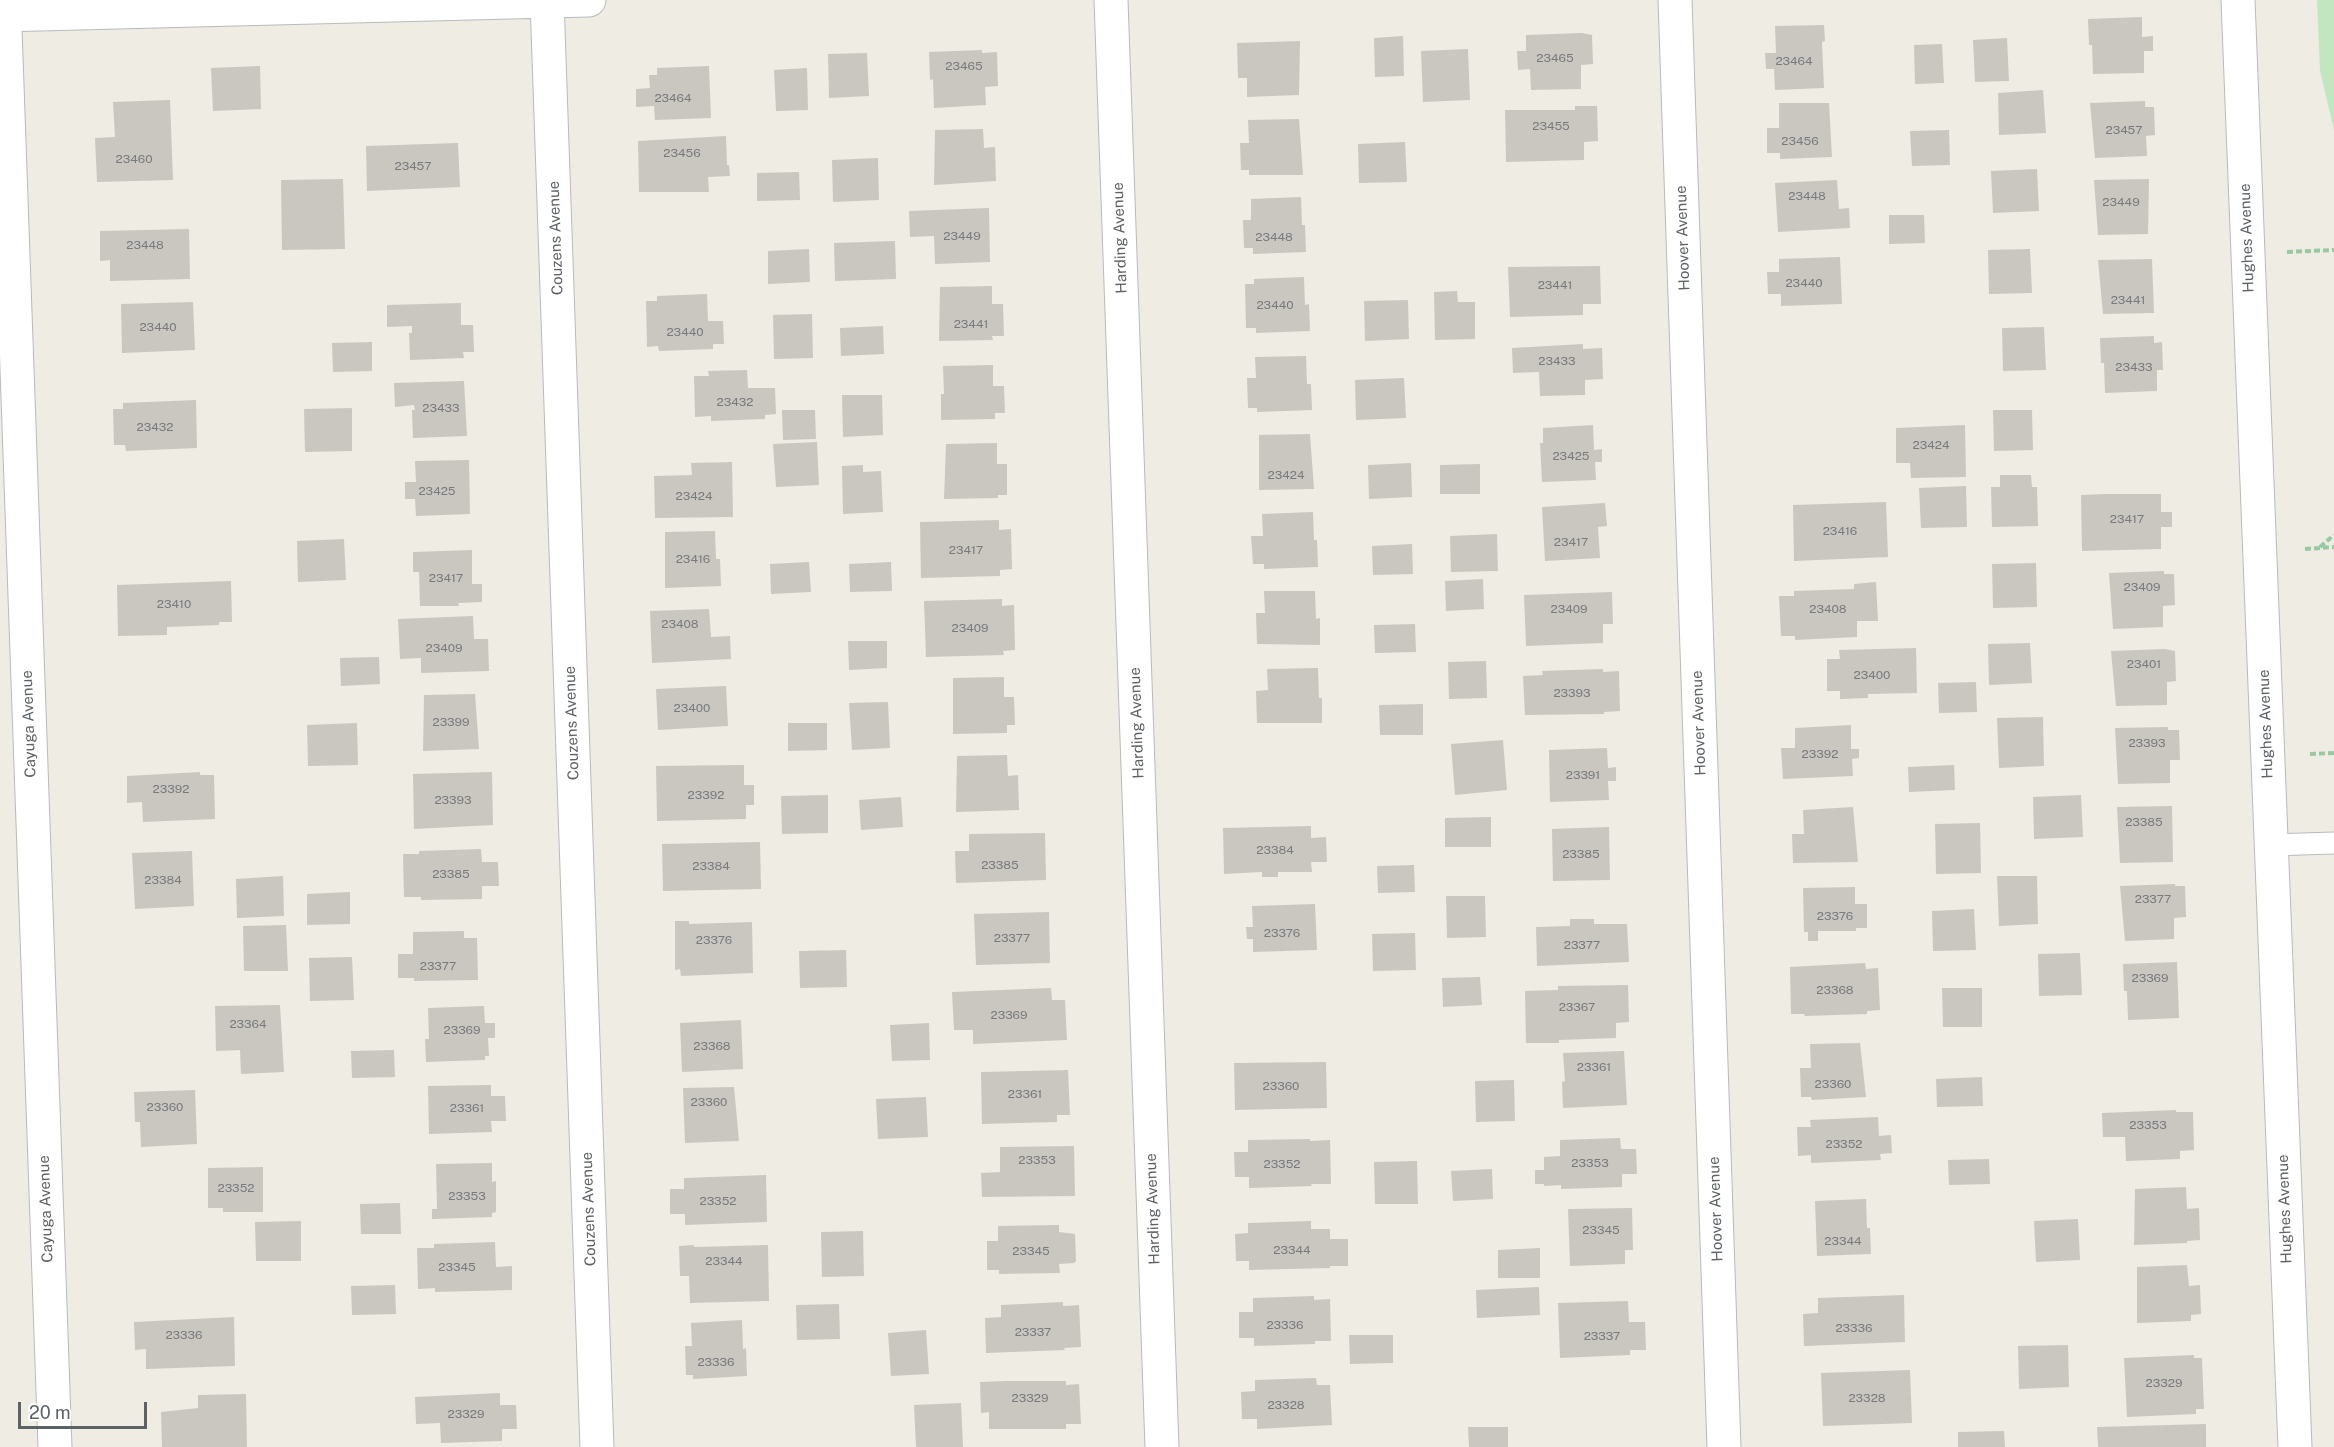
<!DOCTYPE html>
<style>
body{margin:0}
#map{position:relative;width:2334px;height:1447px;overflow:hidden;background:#efece4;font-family:"Public Sans",sans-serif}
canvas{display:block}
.scale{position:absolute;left:18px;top:1402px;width:129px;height:27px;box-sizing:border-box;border:3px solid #5c6165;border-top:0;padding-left:8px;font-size:18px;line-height:21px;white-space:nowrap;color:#5c6165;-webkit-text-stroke:4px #fff;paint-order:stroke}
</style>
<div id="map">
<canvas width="2334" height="1447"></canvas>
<div class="scale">20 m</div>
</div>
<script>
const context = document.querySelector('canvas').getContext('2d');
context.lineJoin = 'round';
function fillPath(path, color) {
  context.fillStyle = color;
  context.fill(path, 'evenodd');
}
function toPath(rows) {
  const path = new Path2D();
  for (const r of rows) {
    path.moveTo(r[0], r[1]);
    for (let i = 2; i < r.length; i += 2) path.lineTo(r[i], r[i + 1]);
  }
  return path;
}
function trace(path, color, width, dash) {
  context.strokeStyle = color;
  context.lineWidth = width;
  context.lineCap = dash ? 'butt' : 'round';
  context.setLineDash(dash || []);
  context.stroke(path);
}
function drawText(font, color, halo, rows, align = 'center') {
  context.font = font + ' "Public Sans",sans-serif';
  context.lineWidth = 5;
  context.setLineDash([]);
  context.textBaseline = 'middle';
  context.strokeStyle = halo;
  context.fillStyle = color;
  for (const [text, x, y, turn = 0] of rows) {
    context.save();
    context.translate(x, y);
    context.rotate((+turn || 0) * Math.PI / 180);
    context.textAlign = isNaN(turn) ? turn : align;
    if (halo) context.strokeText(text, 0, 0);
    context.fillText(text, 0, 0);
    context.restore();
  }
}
const green = toPath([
 [2317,0,2334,0,2334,130,2320,71]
]);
const building = toPath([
 [2142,17,2142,37,2153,36,2153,51,2144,51,2144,73,2093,74,2092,45,2089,45,2088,19],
 [1824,25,1825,41,1822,42,1824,88,1775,90,1774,69,1766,69,1765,53,1776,53,1775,26],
 [1582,33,1592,35,1593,64,1581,65,1581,89,1531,90,1530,69,1518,70,1517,51,1526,51,1526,35],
 [1403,36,1404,76,1375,77,1374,38],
 [2007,38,2009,81,1975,82,1973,40],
 [1300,41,1299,95,1247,97,1247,78,1238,78,1237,43],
 [1942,44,1944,83,1915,84,1914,45],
 [1468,49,1470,100,1423,102,1421,51],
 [982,50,982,53,997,52,998,86,985,87,986,105,934,108,933,79,930,80,929,52],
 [867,53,869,96,829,98,828,54],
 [260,66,261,109,213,111,211,68],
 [709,66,711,118,655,120,654,106,636,107,636,89,650,88,649,75,657,75,657,68],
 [807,68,808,110,776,111,774,70],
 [2043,90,2046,133,1999,135,1998,93],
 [170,100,173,180,97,182,95,138,115,137,113,102],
 [2145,101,2145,107,2154,107,2155,135,2146,136,2147,156,2095,158,2090,103],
 [1779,103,1829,103,1832,157,1780,159,1780,153,1767,153,1767,128,1779,128],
 [1575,106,1597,106,1598,141,1584,142,1584,160,1506,162,1505,110,1575,110],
 [1299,119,1303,175,1249,175,1249,170,1241,170,1240,143,1249,143,1248,120],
 [983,129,984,148,995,147,996,181,934,185,935,130],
 [1949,130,1950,165,1912,166,1910,131],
 [726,136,727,165,729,165,730,176,708,177,709,192,639,192,638,141],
 [1405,142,1407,182,1359,183,1358,144],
 [458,143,460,187,367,191,366,146],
 [878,158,879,200,833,202,832,160],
 [2037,169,2039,211,1993,213,1991,171],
 [799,172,800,200,757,201,757,173],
 [343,179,345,249,282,250,281,180],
 [2149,179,2148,234,2098,235,2094,180],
 [1837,180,1839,209,1849,208,1850,228,1778,232,1775,183],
 [1301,197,1302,225,1305,225,1306,252,1253,254,1253,248,1244,248,1243,220,1251,220,1251,199],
 [989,208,990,262,935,264,934,236,910,237,909,211],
 [1889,215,1924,215,1925,243,1889,244],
 [189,229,190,279,110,281,110,260,100,261,100,231],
 [895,241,896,279,835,281,834,243],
 [809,249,810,282,768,284,768,251],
 [2030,249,2032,293,1989,294,1988,250],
 [1840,257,1842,304,1781,306,1781,294,1768,294,1767,272,1779,272,1779,259],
 [2152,259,2154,313,2103,314,2098,260],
 [1600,266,1601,304,1583,304,1583,315,1510,317,1508,267],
 [1304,277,1305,305,1309,304,1310,331,1256,333,1256,328,1246,328,1245,284,1254,284,1254,279],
 [992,286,992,304,1003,304,1004,336,992,336,993,340,939,341,940,287],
 [1457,291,1458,302,1475,302,1475,339,1435,340,1434,292],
 [707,294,708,321,723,321,724,344,713,344,713,349,659,351,658,346,647,347,646,301,657,301,657,296],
 [1408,300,1409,339,1365,341,1364,301],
 [193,302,195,350,122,353,121,304],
 [461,303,461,325,473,325,474,352,463,352,464,358,410,360,409,333,412,333,412,326,387,327,387,305],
 [812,314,813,358,774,359,773,315],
 [883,326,884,354,841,356,840,328],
 [2044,327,2046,370,2003,371,2002,328],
 [2154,336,2154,343,2162,342,2163,370,2157,370,2157,391,2105,393,2104,363,2101,363,2100,338],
 [372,342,372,371,333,372,332,343],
 [1583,344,1583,349,1602,348,1603,379,1585,380,1585,395,1540,396,1539,372,1513,373,1512,348],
 [1306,356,1307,384,1311,384,1312,410,1257,412,1257,408,1248,408,1247,378,1256,378,1255,357],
 [993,365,993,386,1004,386,1005,413,995,413,995,419,941,420,941,394,944,394,943,366],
 [747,370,748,388,775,388,776,414,765,415,765,419,711,421,711,416,695,417,694,376,709,376,708,371],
 [1404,378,1406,418,1356,420,1355,380],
 [464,381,467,436,413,438,412,410,415,410,414,405,395,407,394,383],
 [842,395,882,395,883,435,843,437],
 [196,400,197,448,126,451,125,445,114,445,113,409,123,409,123,403],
 [352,408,352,451,305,452,304,409],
 [782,410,815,410,816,439,783,440],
 [1993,410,2032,410,2033,450,1994,451],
 [1593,425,1594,450,1602,449,1602,462,1595,462,1596,480,1542,482,1540,443,1543,443,1543,428],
 [1965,425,1966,477,1911,478,1910,463,1896,463,1896,428],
 [1310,434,1314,489,1259,490,1259,435],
 [817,442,819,485,776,487,773,444],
 [997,443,997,464,1007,464,1007,495,998,495,998,498,944,499,946,444],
 [469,460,470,514,416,516,415,499,405,499,405,482,416,482,415,461],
 [732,462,733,517,655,518,654,476,692,475,691,463],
 [1411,463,1412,497,1369,499,1368,465],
 [1480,464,1480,494,1440,494,1440,465],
 [863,465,863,472,881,471,883,512,843,514,842,466],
 [2000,475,2031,475,2032,487,2037,487,2038,526,1992,527,1991,487,2000,487],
 [1966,486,1967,527,1921,528,1919,488],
 [2107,494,2161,494,2161,512,2172,512,2172,527,2161,527,2161,549,2082,551,2081,495],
 [1886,502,1888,557,1794,561,1793,505],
 [1605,503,1607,526,1598,527,1600,558,1545,561,1542,507],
 [1313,512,1314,540,1317,540,1318,567,1264,569,1264,564,1253,564,1251,536,1263,536,1262,514],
 [999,520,999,530,1011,529,1012,569,1000,570,1000,576,921,578,920,522],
 [715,531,716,559,720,559,721,586,665,588,665,532],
 [1497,534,1498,571,1451,572,1450,536],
 [344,539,346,580,298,582,297,541],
 [1412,544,1413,574,1373,575,1372,546],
 [472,550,472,584,482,584,482,602,458,603,459,606,420,606,419,572,413,572,413,552],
 [809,562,811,592,771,594,770,564],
 [891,562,892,591,850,592,849,564],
 [2036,563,2037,607,1993,608,1992,564],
 [2164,571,2164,574,2174,574,2175,605,2163,606,2163,627,2113,629,2109,573],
 [1483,579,1484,609,1446,611,1445,581],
 [231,581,232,622,219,622,219,625,167,627,167,635,118,636,117,585],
 [1876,582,1878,621,1857,621,1857,637,1795,640,1795,636,1781,636,1779,596,1794,596,1794,591,1854,589,1854,584],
 [1264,591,1315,591,1316,619,1320,618,1320,645,1257,644,1256,613,1265,613],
 [1612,592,1613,624,1603,624,1603,643,1526,646,1524,595],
 [1002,599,1002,606,1014,605,1015,650,1003,651,1004,655,926,657,924,601],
 [709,609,711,637,730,636,731,659,652,663,650,611],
 [473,616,474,639,488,639,489,671,421,673,421,658,400,659,398,619],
 [1415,624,1416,652,1375,653,1374,625],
 [848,641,887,641,887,668,849,670],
 [2030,643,2032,683,1989,685,1988,644],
 [1916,648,1917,693,1868,694,1868,698,1840,699,1840,691,1827,691,1827,659,1840,659,1839,650],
 [2165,649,2175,651,2176,681,2167,682,2167,705,2116,706,2111,651],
 [379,657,380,684,341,686,340,658],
 [1486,661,1487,698,1449,699,1448,662],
 [1318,668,1319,698,1322,698,1322,723,1257,723,1256,691,1268,690,1267,669],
 [1603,669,1603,672,1619,671,1620,711,1604,712,1604,714,1525,715,1523,676,1543,675,1542,671],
 [1004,677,1004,697,1014,697,1015,725,1007,725,1007,733,953,734,953,678],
 [1976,682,1977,712,1939,713,1938,683],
 [726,686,728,726,658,730,656,689],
 [475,694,479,749,423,751,424,695],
 [888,702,890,748,852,750,849,703],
 [1423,704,1423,735,1380,735,1379,705],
 [2043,717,2044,766,1999,768,1997,718],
 [357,723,358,765,308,766,307,725],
 [788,723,827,723,827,750,788,751],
 [1851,725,1851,749,1859,749,1859,758,1852,759,1853,776,1783,779,1781,748,1795,748,1795,728],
 [2168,727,2168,730,2179,730,2180,760,2170,760,2170,783,2118,784,2115,728],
 [1503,740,1507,790,1455,795,1451,744],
 [1607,748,1608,768,1616,767,1616,781,1608,781,1609,800,1550,802,1549,750],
 [1007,755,1008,776,1018,775,1019,810,956,812,957,756],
 [744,765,744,785,754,785,754,805,746,805,746,819,657,821,656,766],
 [1954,765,1955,790,1909,792,1908,767],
 [200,772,200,775,214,775,215,819,143,822,142,802,127,803,127,776],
 [492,772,493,825,414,829,413,774],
 [828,795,828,833,782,834,781,796],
 [2081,795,2083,837,2034,839,2033,797],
 [901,797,903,827,861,830,859,800],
 [2172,806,2173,862,2120,863,2117,807],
 [1853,807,1858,862,1793,863,1792,834,1804,834,1803,810],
 [1491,817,1491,847,1445,847,1445,818],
 [1980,823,1981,873,1936,874,1935,824],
 [1311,826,1311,838,1326,837,1327,862,1311,862,1312,872,1278,872,1278,877,1262,877,1262,872,1224,874,1223,828],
 [1609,827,1610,880,1553,881,1552,829],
 [1045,833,1046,880,956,883,955,851,969,851,969,834],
 [760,842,761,889,663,891,662,844],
 [481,849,482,862,498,862,499,886,482,886,482,899,421,900,421,897,404,897,403,854,419,854,419,851],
 [192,851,194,906,135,909,132,853],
 [1414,865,1415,892,1378,893,1377,866],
 [283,876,284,916,237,918,236,879],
 [1997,876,2037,876,2038,924,1999,926],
 [2175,884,2175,886,2185,886,2186,917,2174,918,2174,939,2125,941,2120,886],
 [1855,887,1855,904,1867,904,1867,928,1856,928,1856,931,1818,931,1818,941,1808,941,1808,932,1804,932,1803,888],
 [350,892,350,924,307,925,307,894],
 [1446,896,1485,896,1486,937,1447,938],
 [1315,904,1317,950,1253,952,1253,939,1247,939,1246,927,1253,927,1252,906],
 [1974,909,1976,950,1933,951,1932,911],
 [1049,912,1050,963,976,965,974,914],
 [1570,919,1594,919,1594,924,1627,924,1629,962,1537,966,1536,927,1570,926],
 [675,921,689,921,689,924,752,922,753,973,681,976,680,969,675,970],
 [286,925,288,971,244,971,243,926],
 [464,931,464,938,477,938,478,980,414,981,414,978,398,978,398,954,413,954,413,932],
 [1415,933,1416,970,1373,971,1372,934],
 [846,950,847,987,800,988,799,951],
 [2080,953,2082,995,2039,996,2038,954],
 [352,957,354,1000,310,1001,309,958],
 [2177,962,2179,1018,2128,1020,2127,991,2124,991,2123,964],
 [1865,963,1866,969,1878,968,1880,1010,1867,1011,1867,1014,1805,1016,1804,1014,1791,1014,1790,967],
 [1480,977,1482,1005,1443,1007,1442,978],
 [1628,985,1629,1022,1616,1023,1616,1038,1559,1040,1559,1043,1526,1043,1525,991,1558,990,1558,986],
 [1051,988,1052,1000,1065,1000,1067,1040,973,1044,973,1030,954,1030,952,992],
 [1942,988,1982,988,1982,1027,1943,1027],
 [280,1005,284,1072,241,1074,240,1050,216,1051,215,1006],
 [484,1006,485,1023,495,1023,495,1038,488,1038,489,1056,485,1056,485,1060,426,1062,425,1039,429,1039,428,1008],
 [741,1020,743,1069,682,1072,680,1023],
 [929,1023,930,1060,892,1061,890,1025],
 [1860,1043,1866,1097,1812,1100,1811,1097,1801,1097,1800,1068,1811,1068,1810,1044],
 [394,1050,395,1077,352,1078,351,1051],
 [1624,1051,1627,1105,1563,1108,1562,1082,1565,1081,1563,1053],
 [1326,1062,1327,1108,1235,1110,1234,1063],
 [1068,1070,1070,1115,1057,1115,1057,1122,982,1124,981,1072],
 [1982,1077,1983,1106,1937,1107,1936,1079],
 [1514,1080,1515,1121,1476,1122,1475,1081],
 [491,1085,491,1096,505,1096,506,1121,491,1121,492,1132,429,1134,428,1086],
 [734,1087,739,1141,685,1143,683,1088],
 [195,1090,197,1144,141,1147,140,1122,135,1122,134,1092],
 [926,1097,928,1137,878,1139,876,1099],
 [2176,1110,2176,1112,2193,1112,2194,1150,2180,1151,2180,1159,2126,1161,2125,1137,2103,1137,2102,1113],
 [1878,1117,1879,1136,1891,1135,1892,1153,1880,1154,1881,1160,1811,1163,1811,1155,1798,1156,1797,1127,1811,1127,1810,1120],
 [1620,1138,1621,1149,1636,1149,1637,1174,1622,1174,1622,1187,1561,1189,1561,1185,1544,1186,1544,1184,1535,1184,1535,1170,1544,1170,1544,1157,1560,1156,1560,1140],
 [1310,1139,1310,1141,1330,1140,1331,1184,1311,1184,1312,1186,1249,1188,1249,1177,1235,1177,1234,1152,1248,1152,1248,1140],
 [1074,1146,1075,1196,982,1197,981,1173,1000,1172,1000,1147],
 [1989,1159,1990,1184,1949,1185,1948,1160],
 [1417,1161,1418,1204,1375,1204,1374,1162],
 [492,1163,492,1182,496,1181,496,1212,492,1213,492,1217,432,1219,432,1209,437,1209,436,1164],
 [263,1167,263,1212,223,1212,223,1208,208,1208,208,1168],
 [1492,1169,1493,1199,1453,1201,1451,1171],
 [766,1175,767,1222,685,1225,685,1214,670,1214,670,1189,684,1189,684,1178],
 [2186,1187,2187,1209,2199,1208,2200,1240,2187,1241,2187,1243,2134,1245,2135,1189],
 [1866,1199,1867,1228,1870,1228,1871,1254,1817,1256,1815,1201],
 [400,1203,401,1234,361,1234,360,1204],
 [1632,1208,1633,1250,1625,1250,1625,1264,1570,1266,1568,1209],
 [2078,1219,2080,1260,2036,1262,2034,1221],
 [301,1221,301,1261,256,1261,255,1222],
 [1311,1221,1311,1229,1330,1229,1330,1239,1348,1239,1348,1266,1330,1266,1330,1268,1249,1270,1249,1261,1236,1261,1235,1234,1248,1233,1248,1223],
 [1059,1225,1059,1232,1075,1234,1076,1261,1074,1263,1059,1264,1060,1273,999,1274,999,1270,987,1270,987,1241,998,1241,998,1226],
 [863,1231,864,1276,822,1277,821,1232],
 [495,1242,496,1267,512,1266,512,1290,435,1292,435,1288,418,1289,417,1248,434,1248,434,1244],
 [694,1245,694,1247,768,1245,769,1301,690,1303,689,1276,680,1276,679,1246],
 [1540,1248,1540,1278,1498,1278,1498,1250],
 [2187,1265,2189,1286,2200,1285,2201,1314,2191,1315,2191,1321,2137,1323,2137,1267],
 [395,1285,396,1314,352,1315,351,1286],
 [1539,1287,1540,1315,1477,1318,1476,1290],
 [1904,1295,1905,1342,1804,1346,1803,1314,1818,1313,1818,1298],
 [1314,1296,1314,1300,1330,1299,1331,1341,1315,1341,1315,1344,1254,1346,1254,1338,1239,1338,1239,1312,1253,1312,1253,1298],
 [1628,1301,1629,1322,1645,1322,1646,1350,1630,1350,1630,1355,1560,1358,1558,1303],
 [1063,1302,1063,1306,1079,1305,1081,1347,1064,1348,1065,1350,986,1353,985,1318,1001,1317,1001,1305],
 [839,1304,840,1339,797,1340,796,1305],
 [234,1317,235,1366,146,1369,146,1349,135,1350,134,1322],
 [742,1320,743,1349,746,1348,747,1376,693,1379,693,1375,686,1375,685,1346,692,1346,691,1323],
 [926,1330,929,1374,891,1376,888,1333],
 [1349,1335,1393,1335,1393,1363,1350,1364],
 [2068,1345,2069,1387,2019,1389,2018,1346],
 [2194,1355,2194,1358,2202,1358,2204,1409,2196,1409,2196,1414,2127,1417,2124,1358],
 [1910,1370,1912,1423,1823,1426,1821,1373],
 [1316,1378,1317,1385,1330,1385,1332,1425,1257,1429,1257,1419,1242,1419,1241,1392,1255,1391,1255,1380],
 [1006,1381,1066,1381,1066,1385,1079,1384,1081,1424,1066,1424,1066,1429,989,1429,989,1412,981,1413,980,1382],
 [500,1393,500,1405,516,1405,517,1429,502,1429,502,1441,441,1443,440,1423,416,1424,415,1397],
 [246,1394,247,1447,162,1447,161,1412,198,1408,198,1395],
 [961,1403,963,1447,916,1447,914,1405],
 [2206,1424,2206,1447,2098,1447,2097,1427],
 [1468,1427,1508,1427,1508,1447,1469,1447],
 [2004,1431,2005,1447,1958,1447,1958,1432]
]);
const path = toPath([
 [2287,252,2334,250],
 [2320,547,2334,535],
 [2305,549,2334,547],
 [2310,754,2334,753]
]);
const lane = toPath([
 [2271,845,2334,843]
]);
const street = toPath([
 [4,0,55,1447],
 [547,0,597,1447],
 [1111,0,1162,1447],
 [1675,0,1724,1447],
 [2238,0,2295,1447],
 [0,15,589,0]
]);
const numberNames = [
 ["23465",1555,58],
 ["23464",1794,61],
 ["23465",964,66],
 ["23464",673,98],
 ["23455",1551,126],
 ["23457",2124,130],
 ["23456",1800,141],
 ["23456",682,153],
 ["23460",134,159],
 ["23457",413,166],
 ["23448",1807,196],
 ["23449",2121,202],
 ["23449",962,236],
 ["23448",1274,237],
 ["23448",145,245],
 ["23440",1804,283],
 ["23441",1555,285],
 ["23441",2128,300],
 ["23440",1275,305],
 ["23441",971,324],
 ["23440",158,327],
 ["23440",685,332],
 ["23433",1557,361],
 ["23433",2134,367],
 ["23432",735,402],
 ["23433",441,408],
 ["23432",155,427],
 ["23424",1931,445],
 ["23425",1571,456],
 ["23424",1286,475],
 ["23425",437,491],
 ["23424",694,496],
 ["23417",2127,519],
 ["23416",1840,531],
 ["23417",1571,542],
 ["23417",966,550],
 ["23416",693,559],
 ["23417",446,578],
 ["23409",2142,587],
 ["23410",174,604],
 ["23409",1569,609],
 ["23408",1828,609],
 ["23408",680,624],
 ["23409",970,628],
 ["23409",444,648],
 ["23401",2144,664],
 ["23400",1872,675],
 ["23393",1572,693],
 ["23400",692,708],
 ["23399",451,722],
 ["23393",2147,743],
 ["23392",1820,754],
 ["23391",1583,775],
 ["23392",171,789],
 ["23392",706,795],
 ["23393",453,800],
 ["23385",2144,822],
 ["23384",1275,850],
 ["23385",1581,854],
 ["23385",1000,865],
 ["23384",711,866],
 ["23385",451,874],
 ["23384",163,880],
 ["23377",2153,899],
 ["23376",1835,916],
 ["23376",1282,933],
 ["23377",1012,938],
 ["23376",714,940],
 ["23377",1582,945],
 ["23377",438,966],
 ["23369",2150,978],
 ["23368",1835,990],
 ["23367",1577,1007],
 ["23369",1009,1015],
 ["23364",248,1024],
 ["23369",462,1030],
 ["23368",712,1046],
 ["23361",1594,1067],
 ["23360",1833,1084],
 ["23360",1281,1086],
 ["23361",1025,1094],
 ["23360",709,1102],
 ["23360",165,1107],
 ["23361",467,1108],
 ["23353",2148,1125],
 ["23352",1844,1144],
 ["23353",1037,1160],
 ["23353",1590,1163],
 ["23352",1282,1164],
 ["23352",236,1188],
 ["23353",467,1196],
 ["23352",718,1201],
 ["23345",1601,1230],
 ["23344",1843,1241],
 ["23344",1292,1250],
 ["23345",1031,1251],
 ["23344",724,1261],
 ["23345",457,1267],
 ["23336",1285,1325],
 ["23336",1854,1328],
 ["23337",1033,1332],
 ["23336",184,1335],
 ["23337",1602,1336],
 ["23336",716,1362],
 ["23329",2164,1383],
 ["23329",1030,1398],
 ["23328",1867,1398],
 ["23328",1286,1405],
 ["23329",466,1414]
];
const streetNames = [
 ["Couzens Avenue",556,238,-92],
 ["Harding Avenue",1120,238,-92],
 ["Hoover Avenue",1683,238,-92],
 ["Hughes Avenue",2247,238,-92],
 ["Couzens Avenue",572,723,-92],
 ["Harding Avenue",1137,723,-92],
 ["Hoover Avenue",1699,723,-92],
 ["Cayuga Avenue",29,724,-92],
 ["Hughes Avenue",2266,724,-92],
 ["Cayuga Avenue",46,1209,-92],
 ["Couzens Avenue",589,1209,-92],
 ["Harding Avenue",1153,1209,-92],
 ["Hoover Avenue",1716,1209,-92],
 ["Hughes Avenue",2285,1209,-92]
];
fillPath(green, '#c2e7c0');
fillPath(building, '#cac7c1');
trace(lane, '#b7babe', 23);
trace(street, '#b7babe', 35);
trace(path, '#98c8a3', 4, [6, 3]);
trace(lane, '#fff', 21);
trace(street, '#fff', 33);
drawText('12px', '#787a7c', null, numberNames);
drawText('15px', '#5c6165', '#fff', streetNames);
</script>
